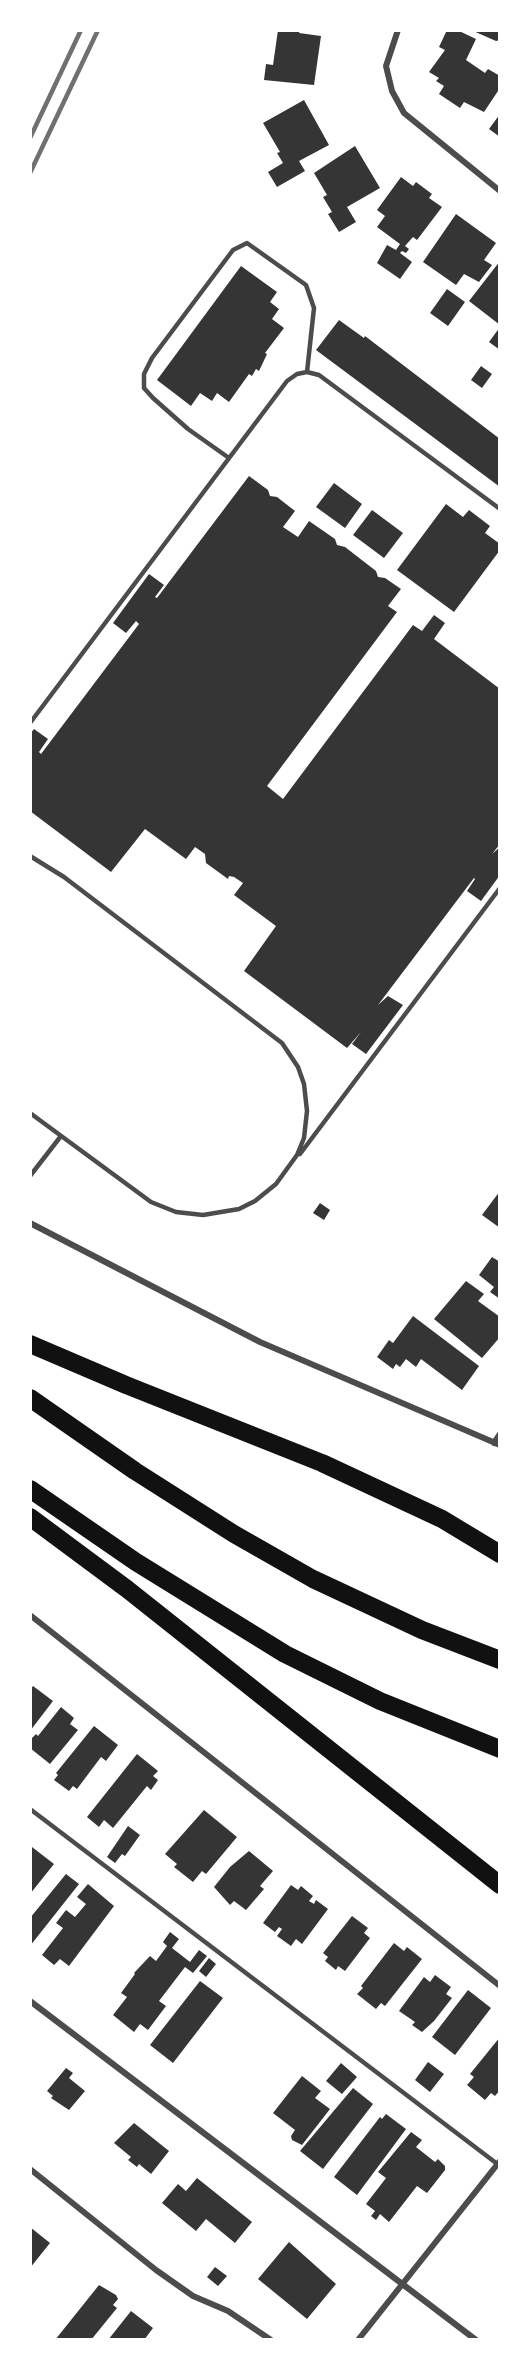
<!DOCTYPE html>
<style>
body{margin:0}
#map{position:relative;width:530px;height:2370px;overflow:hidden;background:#fff;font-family:Montserrat,sans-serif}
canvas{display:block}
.frame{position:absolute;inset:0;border:32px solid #fff;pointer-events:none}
</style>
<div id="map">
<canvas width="530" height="2370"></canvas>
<div class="frame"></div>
</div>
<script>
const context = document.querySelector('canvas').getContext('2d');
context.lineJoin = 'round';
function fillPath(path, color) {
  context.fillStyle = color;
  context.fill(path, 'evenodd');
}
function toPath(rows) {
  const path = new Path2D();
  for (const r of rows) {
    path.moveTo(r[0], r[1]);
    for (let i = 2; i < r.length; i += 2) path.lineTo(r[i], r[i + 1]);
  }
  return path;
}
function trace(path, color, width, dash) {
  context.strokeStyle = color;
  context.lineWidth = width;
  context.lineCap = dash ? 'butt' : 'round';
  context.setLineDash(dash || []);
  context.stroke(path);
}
const building = toPath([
 [278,30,300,30,299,33,321,36,314,85,264,80,266,64,273,65],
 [447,30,457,30,476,39,466,60,485,73,488,69,500,76,500,88,484,112,464,102,460,108,439,94,444,86,436,81,439,78,429,72,445,50,439,47],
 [471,30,500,30,500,40,496,41],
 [304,100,329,145,299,161,305,171,277,187,268,172,283,163,277,153,280,152,263,123],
 [500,114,500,137,489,129],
 [355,146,380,188,347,207,356,222,339,232,328,214,332,212,323,197,327,195,314,173],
 [401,177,413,186,416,182,432,194,429,198,442,207,417,240,413,237,405,246,409,249,406,253,402,251,400,253,412,262,400,279,377,263,387,245,396,250,400,244,377,227,385,216,377,210],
 [456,214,496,243,484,260,492,265,479,282,464,274,456,285,423,262],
 [500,261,500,325,469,301],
 [241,266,277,292,270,302,279,309,272,319,284,328,265,353,267,354,259,371,256,369,252,376,249,374,229,402,217,393,212,401,200,393,191,406,157,380],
 [447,289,465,302,448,326,430,313],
 [339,320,364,338,365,336,500,439,500,487,316,350],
 [500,327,500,350,489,342],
 [481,366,492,374,482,388,471,380],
 [249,476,268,490,270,496,277,497,295,511,283,527,298,537,309,521,335,539,337,545,345,547,376,571,378,577,385,578,401,589,388,606,397,612,267,786,283,799,413,625,422,631,434,615,445,623,434,639,500,689,500,844,492,854,500,847,500,875,481,901,467,891,475,879,474,878,378,1005,388,996,403,1005,366,1054,352,1044,361,1032,347,1048,244,971,276,926,234,895,243,883,234,877,229,876,228,879,206,863,205,854,195,847,186,859,145,829,111,872,30,811,30,734,34,729,48,739,39,752,41,754,139,624,136,621,126,633,113,623,149,574,164,585,155,597,157,598],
 [334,483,362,504,345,528,316,507],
 [446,504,463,517,469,510,490,526,485,533,500,544,500,550,454,612,397,570],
 [372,510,403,533,384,558,353,535],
 [500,1191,500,1228,482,1215],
 [320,1203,330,1210,324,1220,313,1213],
 [492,1257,500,1262,500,1299,490,1292,494,1287,479,1275],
 [466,1281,484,1294,478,1301,500,1317,500,1337,482,1358,434,1319],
 [413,1316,479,1366,462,1390,421,1359,416,1367,406,1359,400,1367,396,1364,393,1369,377,1357,389,1340,393,1343],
 [33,1686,53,1701,30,1731,30,1690],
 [61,1707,74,1718,70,1724,78,1730,50,1764,30,1748,30,1740,36,1734,38,1736],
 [94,1726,118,1745,106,1761,101,1757,77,1789,73,1786,69,1791,54,1780,58,1775,56,1773],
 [137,1754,158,1771,153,1776,158,1780,151,1790,147,1786,113,1828,104,1820,99,1827,87,1817],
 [204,1810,237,1837,206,1874,202,1871,193,1882,174,1867,177,1864,165,1854],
 [128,1826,140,1835,125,1856,122,1854,115,1863,107,1857],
 [32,1847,54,1864,30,1894,30,1850],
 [249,1851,273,1871,260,1886,264,1889,246,1910,234,1901,230,1905,214,1887,230,1867],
 [66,1874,79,1884,30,1946,30,1918],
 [88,1884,114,1906,69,1966,60,1959,54,1965,42,1955,63,1928,56,1923,66,1910,75,1917,86,1904,77,1897],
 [291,1885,298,1890,301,1886,313,1896,309,1901,314,1904,316,1900,328,1909,302,1944,296,1939,291,1946,277,1936,282,1929,279,1927,275,1932,263,1923],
 [352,1916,368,1928,364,1933,370,1938,345,1971,338,1966,336,1970,325,1961,328,1957,323,1953],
 [170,1932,179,1939,172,1948,190,1962,199,1950,207,1956,193,1973,185,1967,159,2001,166,2006,148,2030,140,2024,134,2032,113,2015,127,1997,121,1993,135,1974,134,1973,150,1956,156,1961,167,1946,163,1942],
 [394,1943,404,1951,407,1947,422,1959,385,2006,381,2003,376,2009,357,1994,363,1988,361,1986],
 [209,1958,216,1964,206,1977,199,1971],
 [435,1975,451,1987,446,1994,452,1998,434,2021,422,2032,412,2025,415,2022,399,2011,424,1977,430,1982],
 [200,1981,223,1998,173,2063,150,2045],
 [468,1990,491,2008,455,2055,432,2037],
 [500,2037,500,2090,495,2096,491,2093,485,2100,467,2085,474,2077,470,2074],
 [428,2062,444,2074,430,2092,415,2080],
 [341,2063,357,2077,342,2094,326,2081],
 [66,2068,73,2073,69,2078,85,2091,69,2110,51,2098,53,2096,47,2091],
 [302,2076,321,2091,315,2098,330,2109,302,2145,292,2140,291,2136,295,2130,273,2113],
 [353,2088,373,2104,323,2169,300,2151],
 [386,2114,406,2129,357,2195,334,2177,380,2117,382,2119],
 [134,2123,169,2151,151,2174,139,2164,137,2167,128,2160,131,2157,114,2143],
 [411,2132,422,2140,416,2147,435,2162,438,2159,445,2166,445,2170,427,2193,417,2186,389,2222,380,2214,376,2220,371,2216,375,2211,366,2204,386,2178,378,2172],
 [197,2178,252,2222,235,2243,206,2219,196,2231,162,2203,178,2184,186,2191],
 [30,2227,50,2243,30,2268],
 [289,2242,336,2284,307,2319,258,2279],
 [215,2267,227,2276,218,2286,207,2277],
 [99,2285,116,2295,118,2299,113,2305,117,2308,91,2340,55,2340],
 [131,2311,153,2328,144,2340,108,2340]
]);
const service = toPath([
 [229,458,188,429,153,398,144,388,144,374,152,358,233,250,247,243,306,285,314,308,307,372],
 [30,723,287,381,297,374,307,372,319,375,500,509],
 [30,856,64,877,282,1043,298,1067,304,1084,307,1111,304,1138,297,1155,276,1184,255,1201,239,1209,203,1215,176,1212,151,1202,30,1113],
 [300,1154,500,888],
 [30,1176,61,1136],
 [30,1809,500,2166]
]);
const minor = toPath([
 [398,30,386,66,392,91,404,113,500,191],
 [30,1223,260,1342,500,1445],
 [494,1443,500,1434],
 [30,1615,500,1986],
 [30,2001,476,2340],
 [30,2169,156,2270,193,2296,228,2311,271,2340],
 [358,2340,500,2161]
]);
const motorway = toPath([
 [30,1344,126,1385,322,1463,442,1519,500,1554],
 [30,1398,135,1471,234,1534,313,1579,422,1630,500,1660],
 [30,1489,136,1562,285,1654,380,1701,500,1749],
 [30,1517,127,1589,500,1885]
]);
const rail = toPath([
 [30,138,81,30],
 [30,173,98,30]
]);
fillPath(building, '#353535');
trace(service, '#4c4c4c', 4.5);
trace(minor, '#4c4c4c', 6);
trace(motorway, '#111', 18);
trace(rail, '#707070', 4.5);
</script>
